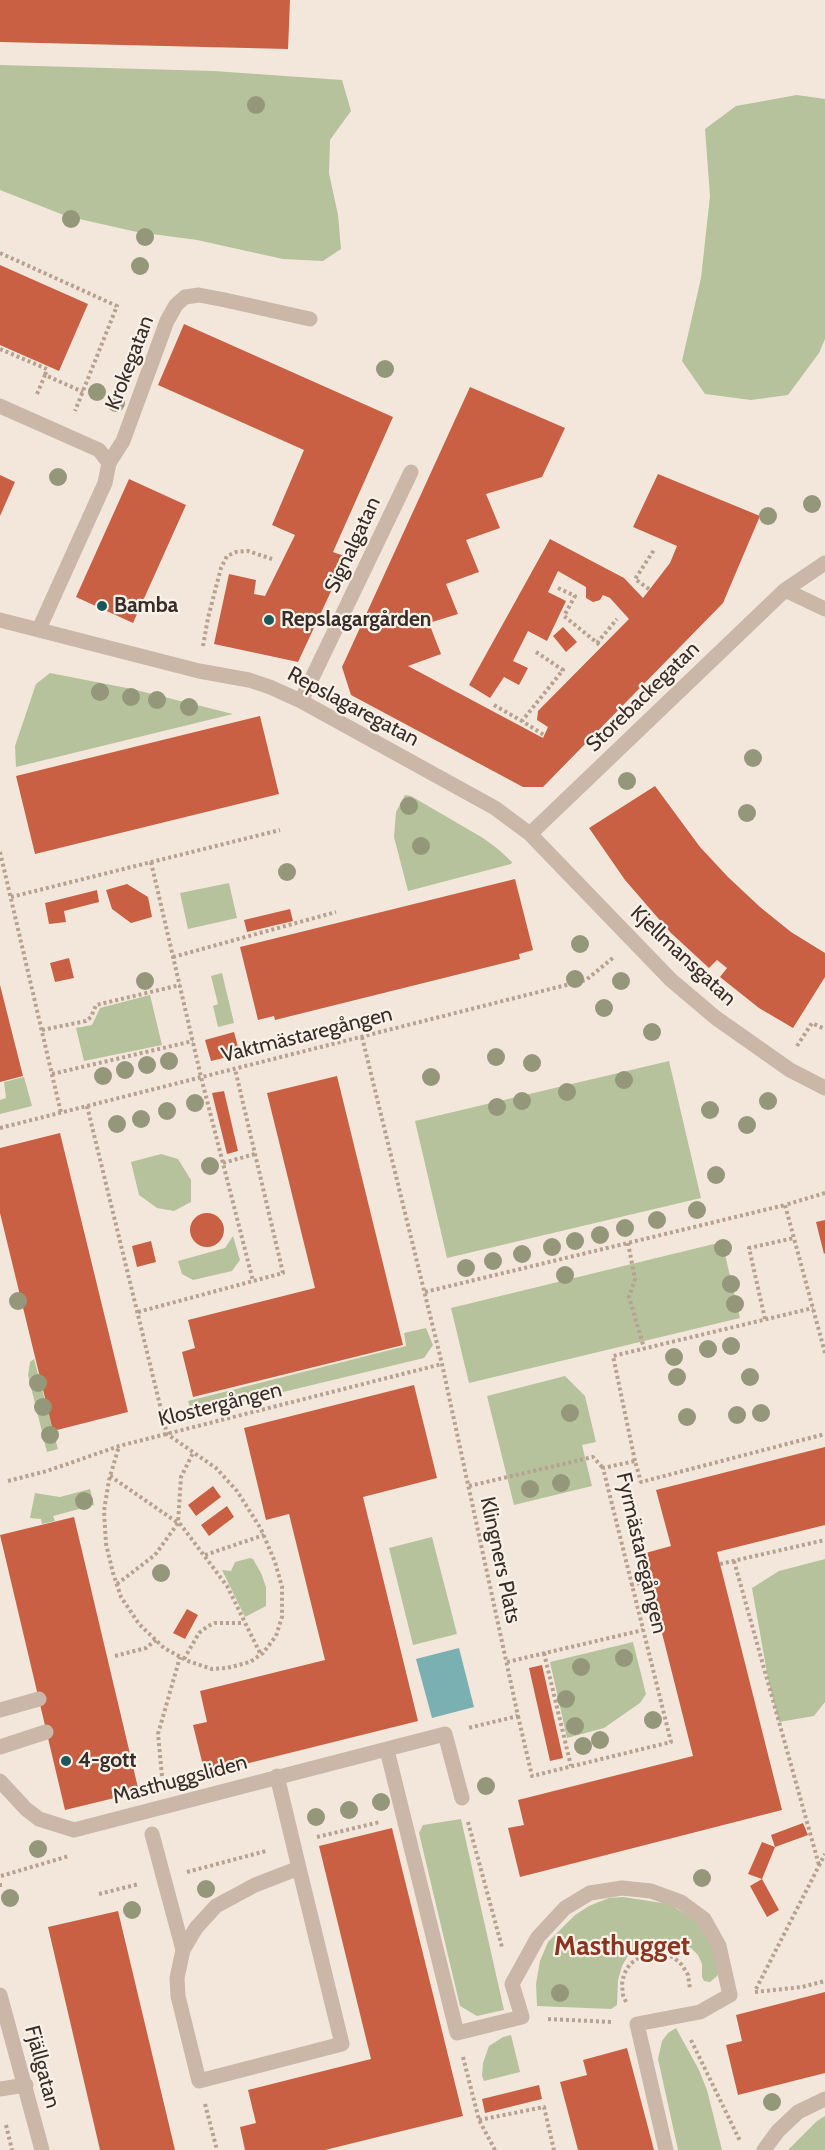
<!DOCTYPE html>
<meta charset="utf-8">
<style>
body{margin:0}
canvas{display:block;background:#f3e7dc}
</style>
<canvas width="825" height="2150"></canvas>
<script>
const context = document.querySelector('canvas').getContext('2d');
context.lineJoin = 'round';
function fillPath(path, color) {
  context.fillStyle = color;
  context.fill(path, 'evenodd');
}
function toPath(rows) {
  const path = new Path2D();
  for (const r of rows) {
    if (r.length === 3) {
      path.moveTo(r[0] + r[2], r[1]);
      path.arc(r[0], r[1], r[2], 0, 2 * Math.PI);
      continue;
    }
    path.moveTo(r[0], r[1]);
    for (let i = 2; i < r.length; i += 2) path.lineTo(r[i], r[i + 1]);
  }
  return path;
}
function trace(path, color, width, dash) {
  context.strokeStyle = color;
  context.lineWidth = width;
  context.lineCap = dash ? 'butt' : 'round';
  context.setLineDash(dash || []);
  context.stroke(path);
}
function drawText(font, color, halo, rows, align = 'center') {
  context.font = font + ' Cabin,sans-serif';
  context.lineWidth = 4.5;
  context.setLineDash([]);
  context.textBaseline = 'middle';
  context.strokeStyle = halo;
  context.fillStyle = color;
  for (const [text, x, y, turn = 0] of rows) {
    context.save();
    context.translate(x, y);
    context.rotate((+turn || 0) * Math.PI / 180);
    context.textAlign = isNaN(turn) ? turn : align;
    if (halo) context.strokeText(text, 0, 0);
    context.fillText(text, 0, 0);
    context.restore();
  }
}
const green = toPath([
 [0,65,214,71,342,80,351,111,330,140,329,173,338,215,341,249,323,261,283,259,197,240,137,232,66,216,0,190],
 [797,95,825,99,825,339,819,353,788,395,751,400,705,394,682,361,701,278,710,196,705,129,736,106],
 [50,673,132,689,233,714,16,767,15,746,36,684],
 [405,795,411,796,483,838,498,849,512,862,511,864,408,891,394,837,396,812],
 [229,883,237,918,188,929,180,893],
 [222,973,234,1023,218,1027,213,1006,218,1004,211,976],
 [150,995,162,1045,84,1061,76,1028,92,1025,100,1008],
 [669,1061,701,1198,447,1258,415,1121],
 [24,1077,32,1106,0,1114,0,1100,6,1098,4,1082],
 [161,1154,178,1159,191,1180,191,1202,174,1211,157,1208,139,1195,131,1162],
 [233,1236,240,1260,232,1271,193,1280,182,1274,178,1261,225,1248],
 [722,1242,740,1318,469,1383,451,1308],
 [426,1328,433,1345,424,1358,192,1414,188,1401,406,1346,404,1333],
 [34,1359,58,1449,47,1452,28,1375,30,1362],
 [565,1376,585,1396,596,1442,582,1445,592,1486,514,1505,487,1396],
 [90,1489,94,1505,53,1516,55,1521,42,1524,41,1519,30,1518,35,1493,60,1497],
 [432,1537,457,1634,413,1645,389,1548],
 [250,1558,253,1559,261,1573,266,1587,266,1606,245,1617,222,1570,231,1571,235,1562],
 [825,1559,825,1702,814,1716,779,1722,769,1684,752,1588,779,1571],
 [633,1642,646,1694,640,1703,604,1728,567,1738,550,1662],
 [461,1819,504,2010,477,2016,460,2006,419,1833,423,1825],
 [623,1897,669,1904,697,1921,714,1946,720,1971,717,1976,710,1982,704,1981,702,1977,702,1964,698,1955,691,1948,673,1941,655,1940,645,1943,629,1954,622,1966,618,1980,617,2005,611,2009,537,2006,536,1984,540,1961,548,1942,575,1915,589,1906,609,1898],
 [676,2028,699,2070,707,2090,722,2150,678,2150,658,2059,662,2041,668,2033],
 [511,2035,520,2072,484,2081,482,2076,483,2063,489,2046,503,2037],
 [825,2116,825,2150,788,2150,817,2121]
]);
const water = toPath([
 [459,1648,474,1707,432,1718,416,1659]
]);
const building = toPath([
 [0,0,290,0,288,49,0,42],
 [0,265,88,304,59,371,0,345],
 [184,324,393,417,333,552,347,557,298,662,214,644,229,574,256,580,254,594,265,596,295,535,272,525,304,450,158,385],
 [470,387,565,428,542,477,486,494,500,528,466,540,479,572,446,584,458,614,429,623,441,654,408,666,543,738,548,727,537,720,538,711,629,619,610,598,603,595,600,600,593,602,586,598,586,587,558,571,548,592,566,601,547,641,528,631,513,661,528,668,519,685,504,677,490,698,469,685,550,539,624,578,643,598,670,563,677,546,633,527,658,474,760,516,723,603,543,787,523,787,351,695,342,667],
 [0,475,15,482,0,516],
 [129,479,186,505,133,623,76,597],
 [563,627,577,642,566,652,553,636],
 [260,716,279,794,35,854,16,776],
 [655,786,700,847,728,877,760,907,791,932,825,953,825,977,793,1028,759,1008,720,977,727,968,717,960,709,968,671,933,625,880,589,828],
 [515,879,533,950,519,954,520,959,275,1020,274,1016,258,1020,240,947],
 [127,884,148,897,152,917,131,923,112,909,106,890],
 [97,890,99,902,64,911,66,922,49,924,45,903],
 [290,909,293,921,247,932,244,920],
 [69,958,74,978,55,982,50,963],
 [0,985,23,1076,0,1082],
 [234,1032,240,1054,211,1061,205,1040],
 [337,1076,403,1345,193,1397,182,1352,195,1348,188,1320,315,1288,267,1093],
 [224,1091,238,1151,227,1154,212,1093],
 [60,1133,128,1412,53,1431,0,1213,0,1148],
 [207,1230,17],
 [825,1220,825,1253,824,1254,816,1222],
 [151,1241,156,1262,137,1267,132,1246],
 [414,1385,437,1478,363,1497,418,1721,205,1774,193,1725,207,1722,200,1691,325,1660,289,1514,266,1520,244,1428],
 [825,1447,825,1525,717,1552,782,1810,520,1877,508,1828,524,1825,518,1800,693,1756,642,1554,671,1546,656,1490],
 [213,1486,221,1497,196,1516,188,1505],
 [227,1506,234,1517,209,1536,201,1525],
 [74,1517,139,1792,65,1810,0,1535],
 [187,1609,198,1615,185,1639,173,1633],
 [542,1665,563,1758,550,1761,529,1668],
 [803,1823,808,1835,775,1847,771,1835],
 [392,1828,463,2116,325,2150,245,2150,240,2127,256,2123,248,2090,371,2059,319,1846],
 [762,1842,775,1847,762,1879,779,1910,767,1917,750,1886,762,1879,748,1874],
 [118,1911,175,2150,100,2150,48,1927],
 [825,1992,825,2073,738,2095,726,2045,742,2041,736,2015],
 [627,2048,654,2150,578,2150,560,2082,587,2075,583,2060],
 [539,2085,542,2099,485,2113,482,2099]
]);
const path = toPath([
 [0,253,117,306,75,411],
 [0,349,47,369,45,375],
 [37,394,45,375,83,392],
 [558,588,575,596,564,616,601,646],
 [649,589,635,579,654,550],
 [597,643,617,619],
 [203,646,208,618,221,568,227,556,236,552,248,551,272,559],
 [536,652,563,670,522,721,544,735],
 [494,705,522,721],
 [0,852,61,1113],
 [151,862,201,1077,253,1281],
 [11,897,280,830],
 [173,957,336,912],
 [42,1030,86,1021,91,1017,96,1005,180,985],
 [362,1037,442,1364,518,1716,468,1728],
 [797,1046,812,1023,825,1029],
 [52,1074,193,1041],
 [87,1106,167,1434,216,1468,237,1491,261,1529,275,1562,282,1587,282,1617,276,1636,263,1653,250,1662,227,1668,212,1669,188,1661,164,1648,139,1624,121,1597,113,1573,106,1544,104,1511,109,1480,119,1446],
 [0,1128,586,980,614,957],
 [223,1163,255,1154],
 [825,1193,785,1205,825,1353],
 [628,1243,635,1279,629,1297,644,1348],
 [425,1292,785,1205],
 [138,1312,283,1273,235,1069],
 [765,1319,749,1248,794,1238],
 [635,1461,613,1356,813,1308],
 [110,1476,181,1525,227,1586,261,1655],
 [8,1481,47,1471,119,1446,442,1364],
 [469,1486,593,1457,603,1468],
 [205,1555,264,1535],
 [734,1561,819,1865],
 [720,1564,825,1540],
 [117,1584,155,1555,178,1523,181,1477,193,1453],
 [631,1585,648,1581],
 [544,1653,571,1766],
 [115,1656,146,1648,156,1640],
 [184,1659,199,1633,208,1626,215,1623,244,1623],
 [507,1662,643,1630],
 [518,1716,532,1776,671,1742,603,1468,635,1461,641,1482,825,1434],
 [162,1776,158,1734,180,1657],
 [468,1822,502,1947],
 [317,1837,380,1822],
 [187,1872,266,1851],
 [1,1876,69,1856],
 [0,1885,2,1885],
 [99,1894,139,1884],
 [756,1989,825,1854],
 [755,1992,802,1987,825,1981],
 [626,2002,623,1995,622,1984,624,1974,630,1964,640,1957,651,1953,662,1954,673,1957,682,1965,688,1975,690,1989],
 [548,2019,612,2022],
 [691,2040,740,2141],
 [463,2057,479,2120,495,2150],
 [205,2104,217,2150],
 [479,2120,544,2107,554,2150],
 [6,2125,12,2150]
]);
const service = toPath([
 [0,1710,39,1699],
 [0,1747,46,1732],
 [387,1750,457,2033,522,2017,512,1984,538,1937,565,1908,590,1893,622,1888,651,1891,681,1902,704,1919,719,1946,730,1995,700,2012,637,2024,666,2150],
 [277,1776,299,1868,255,1885,216,1906,196,1928,183,1950,177,1978,178,1996,199,2081,342,2044,299,1868],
 [0,1781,26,1809,39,1819,74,1830,445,1734,462,1798],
 [152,1834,183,1950],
 [764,2150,778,2131,798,2112,825,2099]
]);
const minor = toPath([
 [0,406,99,450,109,463,105,483,39,629],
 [109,463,123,441,167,321,176,305,185,297,199,295,225,300,310,319],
 [785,590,825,609],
 [0,620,199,671,249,680,270,687,301,701,495,808,530,834,671,980,716,1018,790,1070,825,1088],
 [301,701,411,472],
 [530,834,785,590,825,563],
 [0,2089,26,2085]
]);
const tertiary = toPath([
 [0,1995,42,2150]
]);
const trees = [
 [256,105],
 [71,219],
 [145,237],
 [140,266],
 [385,369],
 [97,392],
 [116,403],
 [58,477],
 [812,504],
 [768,516],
 [100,692],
 [131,697],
 [157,700],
 [189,707],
 [753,758],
 [627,781],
 [409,806],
 [747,813],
 [421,846],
 [287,872],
 [580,944],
 [575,979],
 [145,981],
 [621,981],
 [604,1008],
 [652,1032],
 [496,1057],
 [169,1061],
 [532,1063],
 [147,1065],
 [125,1070],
 [103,1076],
 [431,1077],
 [624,1080],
 [567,1092],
 [522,1101],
 [768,1101],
 [195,1103],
 [497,1107],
 [710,1110],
 [167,1111],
 [141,1119],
 [117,1124],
 [747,1125],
 [210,1166],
 [716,1175],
 [697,1210],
 [657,1220],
 [625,1228],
 [600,1235],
 [575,1241],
 [552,1247],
 [723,1248],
 [522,1254],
 [493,1261],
 [466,1268],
 [565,1275],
 [731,1284],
 [18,1301],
 [735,1304],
 [731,1346],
 [708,1349],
 [674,1357],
 [677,1377],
 [750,1377],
 [38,1383],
 [43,1407],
 [570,1413],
 [761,1413],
 [737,1415],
 [687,1417],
 [50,1435],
 [561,1483],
 [530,1489],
 [84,1501],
 [161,1573],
 [624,1658],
 [581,1667],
 [566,1699],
 [653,1720],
 [575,1726],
 [600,1740],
 [583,1746],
 [486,1786],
 [381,1802],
 [349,1810],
 [316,1817],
 [38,1849],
 [702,1878],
 [206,1889],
 [10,1898],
 [132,1910],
 [560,1993],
 [772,2102]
];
const markers = [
 [102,606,6,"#1c585a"],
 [269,620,6,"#1c585a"],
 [66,1761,6,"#1c585a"]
];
const streetNames = [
 ["Krokegatan",130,363,-69],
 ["Signalgatan",353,545,-65],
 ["Storebackegatan",643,697,-44],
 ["Repslagaregatan",353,707,28],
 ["Kjellmansgatan",683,956,43],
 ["Vaktmästaregången",307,1035,-14],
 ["Klostergången",220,1405,-14],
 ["Fyrmästaregången",641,1553,77],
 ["Klingners Plats",500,1560,78],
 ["Masthuggsliden",180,1780,-15],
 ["Fjällgatan",42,2067,75]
];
const poiNames = [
 ["Bamba",114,606],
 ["Repslagargården",281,620],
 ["4-gott",78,1761]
];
const districtNames = [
 ["Masthugget",622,1947]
];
fillPath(green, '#b6c29b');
fillPath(water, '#7ab0b1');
fillPath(building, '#c96043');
trace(path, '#b7a191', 4, [3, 3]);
trace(service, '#cbb7a7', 15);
trace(minor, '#cbb7a7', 15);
trace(tertiary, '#cbb7a7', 15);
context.fillStyle = '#95977b';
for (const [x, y] of trees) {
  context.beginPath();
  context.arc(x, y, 9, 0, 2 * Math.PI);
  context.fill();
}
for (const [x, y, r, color] of markers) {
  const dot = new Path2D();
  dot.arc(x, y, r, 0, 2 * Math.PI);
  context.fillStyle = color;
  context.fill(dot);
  trace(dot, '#faf1e8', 2);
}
drawText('21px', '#372c28', '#faf1e8', streetNames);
drawText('bold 21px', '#372c28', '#faf1e8', poiNames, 'left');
drawText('bold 27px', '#89351f', '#faf1e8', districtNames);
</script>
